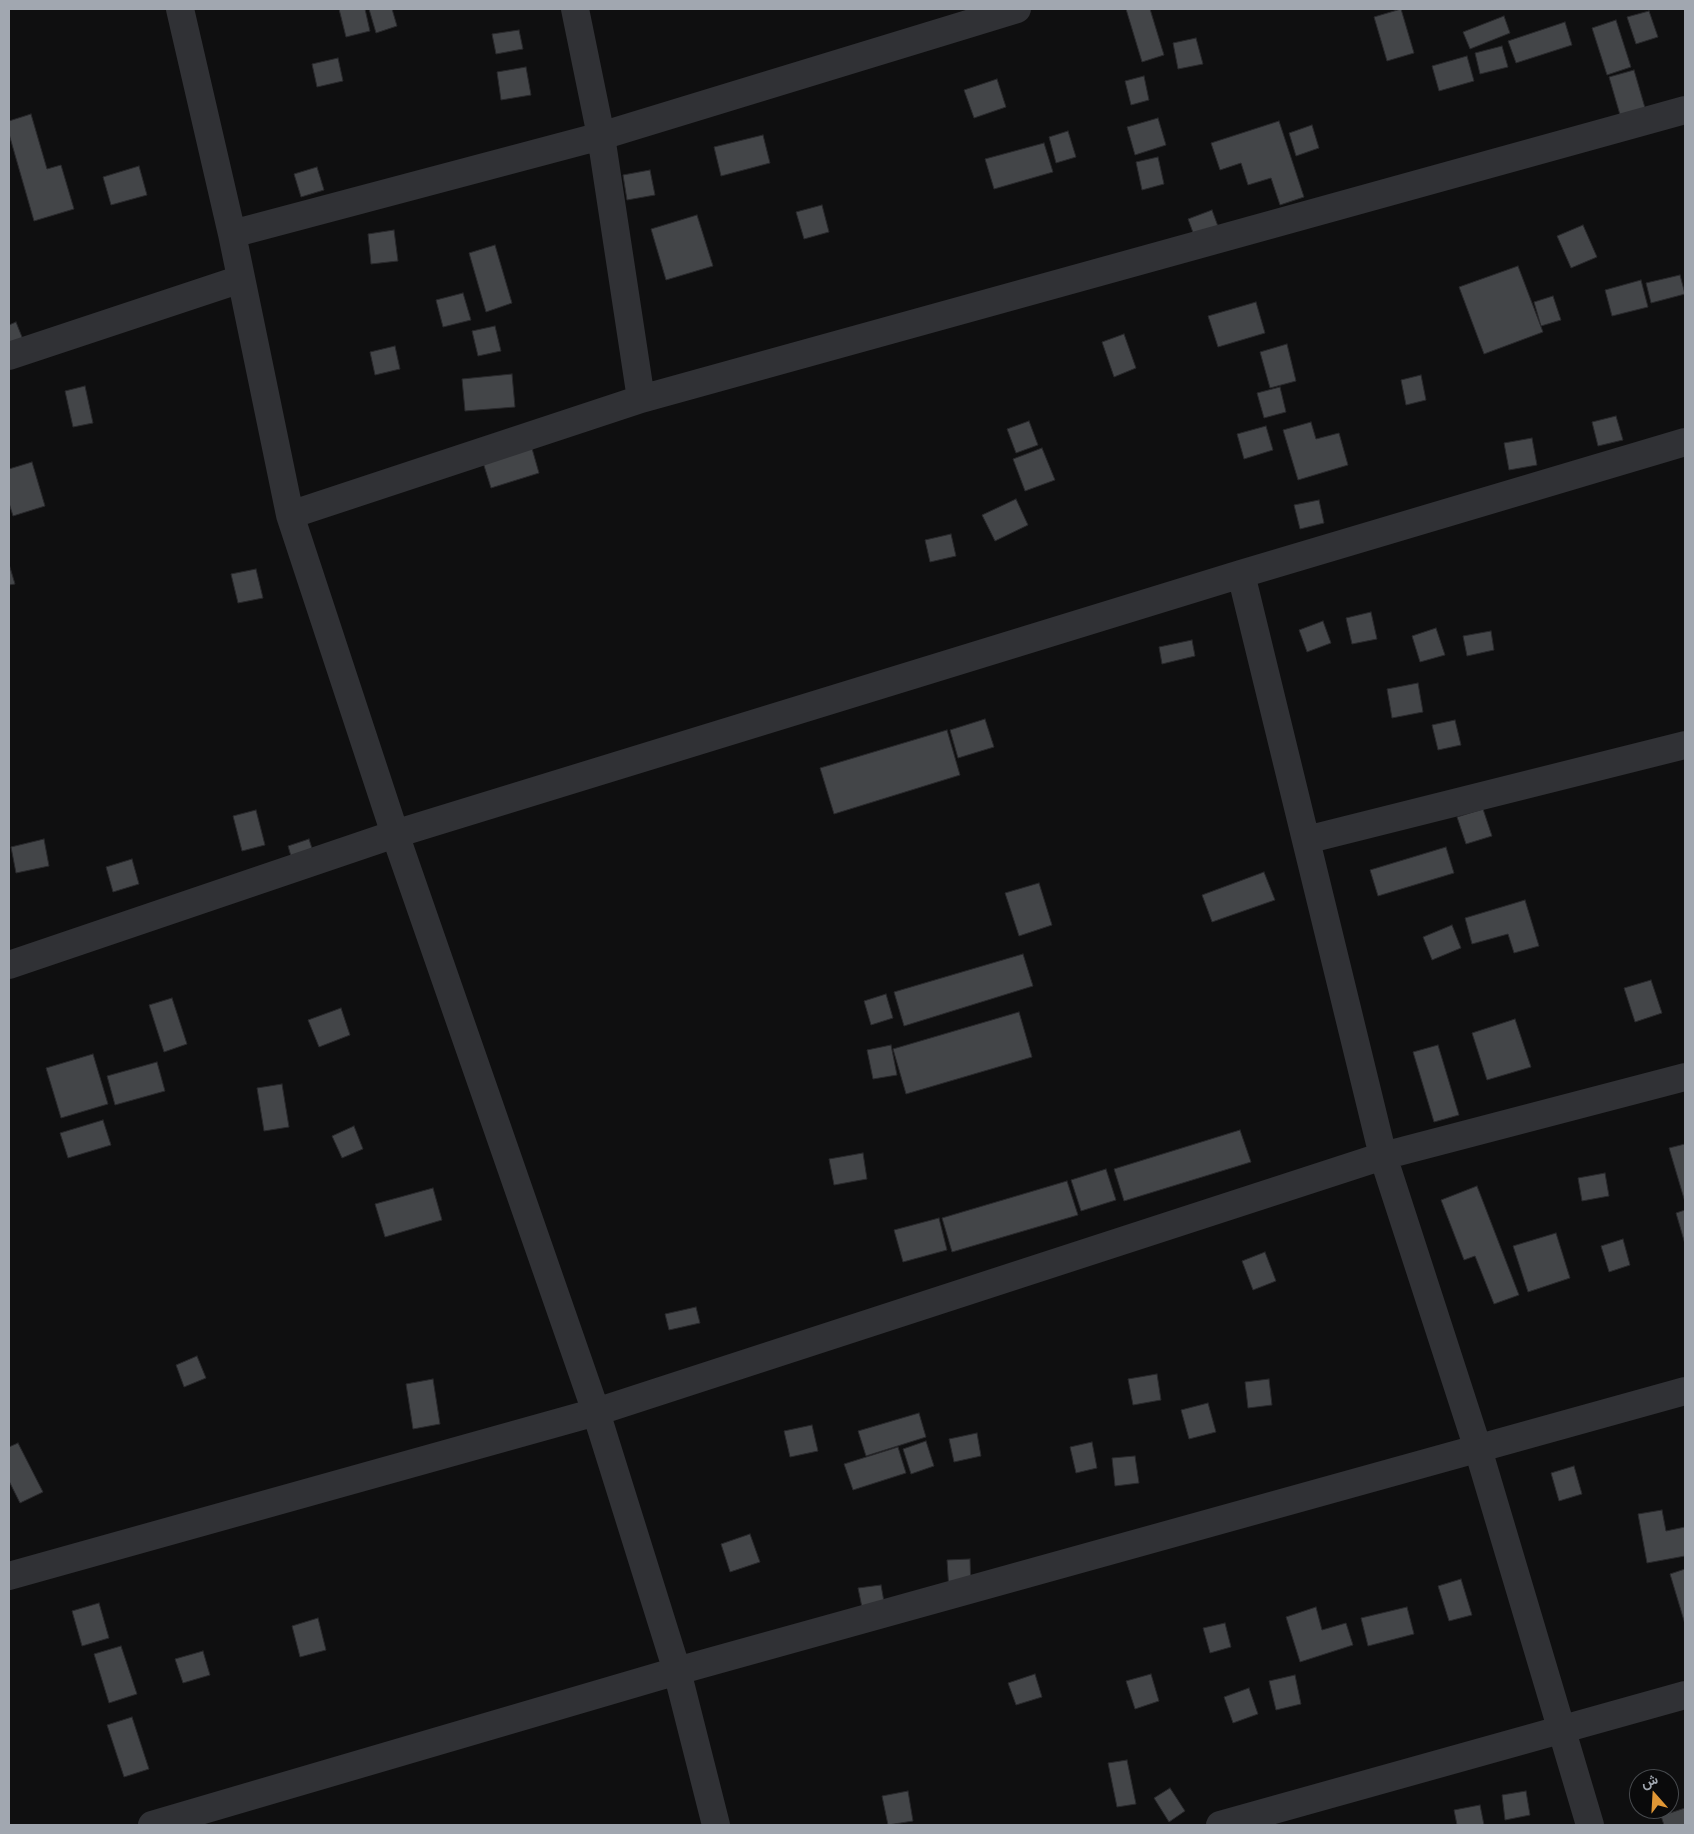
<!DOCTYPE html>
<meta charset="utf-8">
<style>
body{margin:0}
#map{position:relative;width:1694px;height:1834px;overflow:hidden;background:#0f0f10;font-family:"Golos Text",Vazirmatn,sans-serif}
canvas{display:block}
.frame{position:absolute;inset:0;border:10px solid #a1a7b0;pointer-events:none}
.north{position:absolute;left:1629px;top:1769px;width:50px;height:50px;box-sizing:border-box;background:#0a0a0b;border:1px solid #46494d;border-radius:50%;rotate:341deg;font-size:14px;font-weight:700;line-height:20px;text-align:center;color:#a1a7b0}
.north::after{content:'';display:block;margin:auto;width:18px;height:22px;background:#e19735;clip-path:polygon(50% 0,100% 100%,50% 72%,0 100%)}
</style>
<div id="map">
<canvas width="1694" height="1834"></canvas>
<div class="frame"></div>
<div class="north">ش</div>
</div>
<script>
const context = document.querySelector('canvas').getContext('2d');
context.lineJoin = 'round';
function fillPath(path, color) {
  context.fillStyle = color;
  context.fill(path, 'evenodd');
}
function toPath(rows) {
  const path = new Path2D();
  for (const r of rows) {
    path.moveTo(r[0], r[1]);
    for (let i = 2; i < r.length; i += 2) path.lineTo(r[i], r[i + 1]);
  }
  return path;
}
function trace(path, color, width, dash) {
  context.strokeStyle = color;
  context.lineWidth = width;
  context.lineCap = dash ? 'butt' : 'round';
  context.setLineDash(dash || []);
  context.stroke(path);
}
const building = toPath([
 [339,9,365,9,370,31,346,37,339,9],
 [369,9,392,9,397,26,376,33,369,9],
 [1126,9,1150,9,1164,55,1142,62,1126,9],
 [1401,9,1414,53,1387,61,1374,17,1401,9],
 [1649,11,1658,37,1636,44,1627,17,1649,11],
 [1504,16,1510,33,1470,49,1463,32,1504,16],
 [1616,20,1631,67,1607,75,1592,28,1616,20],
 [1565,22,1572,45,1516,63,1508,41,1565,22],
 [519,30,523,49,496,54,492,34,519,30],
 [1196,38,1203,64,1178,69,1173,43,1196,38],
 [1502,46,1508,67,1480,74,1475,53,1502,46],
 [1467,56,1474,81,1439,91,1432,66,1467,56],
 [338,58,343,81,317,87,312,64,338,58],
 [526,67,531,95,501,100,497,72,526,67],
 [1634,70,1650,125,1625,132,1609,77,1634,70],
 [1144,76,1149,100,1131,105,1125,81,1144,76],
 [997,79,1006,107,974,118,964,90,997,79],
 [31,114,47,169,61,165,74,209,34,221,9,134,9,121,31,114],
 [1158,118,1166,145,1135,155,1127,127,1158,118],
 [1279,121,1304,197,1280,205,1271,178,1248,185,1241,163,1220,170,1211,143,1279,121],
 [1312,125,1319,148,1296,156,1289,133,1312,125],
 [1068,131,1076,157,1056,163,1049,137,1068,131],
 [763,135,770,163,721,176,714,147,763,135],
 [1044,143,1053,172,994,189,985,159,1044,143],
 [1158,157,1164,184,1142,190,1136,162,1158,157],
 [139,166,147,195,111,205,103,177,139,166],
 [317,167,324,190,301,197,294,174,317,167],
 [650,170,655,195,627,200,623,175,650,170],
 [822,205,829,232,804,239,796,212,822,205],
 [1212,210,1226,248,1202,257,1188,219,1212,210],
 [697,215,713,266,666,280,651,229,697,215],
 [1583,225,1597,257,1571,268,1557,236,1583,225],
 [394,230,398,261,371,264,368,234,394,230],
 [495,245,512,303,486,312,469,253,495,245],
 [1518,266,1543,332,1484,354,1459,287,1518,266],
 [1680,275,1685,294,1651,303,1646,283,1680,275],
 [1641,280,1648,307,1612,316,1605,290,1641,280],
 [463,293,471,320,443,327,436,300,463,293],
 [1553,296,1561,320,1541,326,1534,302,1553,296],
 [1256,302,1265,333,1218,347,1208,316,1256,302],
 [16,322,24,342,9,348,9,325,16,322],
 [495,326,501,351,478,356,472,331,495,326],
 [1124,334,1136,368,1114,377,1102,342,1124,334],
 [1287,344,1296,381,1270,388,1260,352,1287,344],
 [395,346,400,369,375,375,370,352,395,346],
 [512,374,515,407,465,411,462,379,512,374],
 [1421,375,1426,400,1406,405,1401,380,1421,375],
 [85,386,93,423,73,427,65,391,85,386],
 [1280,387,1286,412,1264,418,1257,393,1280,387],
 [1616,416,1623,440,1598,446,1592,422,1616,416],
 [1029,421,1038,445,1016,453,1007,429,1029,421],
 [1311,422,1316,439,1339,433,1348,465,1298,480,1283,430,1311,422],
 [525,424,539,473,491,488,476,440,525,424],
 [1266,426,1273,450,1244,459,1237,434,1266,426],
 [1532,438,1537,465,1509,470,1504,443,1532,438],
 [1042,448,1055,480,1025,491,1013,459,1042,448],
 [32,462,45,506,13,516,9,503,9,469,32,462],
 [1016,499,1028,525,995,541,982,515,1016,499],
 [1319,500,1324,523,1300,529,1294,505,1319,500],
 [951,534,956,556,930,562,925,540,951,534],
 [9,564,15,584,9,585,9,564],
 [256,569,263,598,238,603,231,574,256,569],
 [1371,612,1377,639,1352,644,1346,618,1371,612],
 [1323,621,1331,643,1307,652,1299,630,1323,621],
 [1436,628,1445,655,1420,662,1412,636,1436,628],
 [1491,631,1494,650,1467,656,1463,636,1491,631],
 [1192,640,1195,656,1162,664,1159,647,1192,640],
 [1418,683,1423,712,1392,718,1387,689,1418,683],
 [985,719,994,747,958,758,950,730,985,719],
 [1455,720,1461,745,1438,750,1432,725,1455,720],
 [947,730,960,775,834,814,820,768,947,730],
 [1483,809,1492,836,1466,844,1457,817,1483,809],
 [256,810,265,845,242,851,233,816,256,810],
 [44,839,49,866,16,873,11,847,44,839],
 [309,839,317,864,295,870,288,846,309,839],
 [1446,847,1454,873,1378,896,1370,870,1446,847],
 [132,859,139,884,113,892,106,867,132,859],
 [1264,872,1275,900,1212,922,1202,895,1264,872],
 [1039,883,1052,925,1019,936,1005,893,1039,883],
 [1525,900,1539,946,1514,953,1508,934,1472,944,1465,918,1525,900],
 [1452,925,1461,948,1432,960,1423,937,1452,925],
 [1023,954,1033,986,904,1026,894,992,1023,954],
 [1651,980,1662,1013,1635,1022,1624,988,1651,980],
 [886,994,893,1018,871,1025,864,1001,886,994],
 [172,998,187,1044,164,1052,149,1005,172,998],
 [341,1008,350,1035,319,1047,308,1020,341,1008],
 [1019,1012,1032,1057,906,1094,893,1049,1019,1012],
 [1515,1019,1531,1067,1487,1080,1472,1033,1515,1019],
 [891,1045,897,1075,873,1079,867,1050,891,1045],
 [1438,1045,1459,1115,1434,1122,1413,1052,1438,1045],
 [93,1054,108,1104,61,1118,46,1068,93,1054],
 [157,1062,165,1091,115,1105,107,1076,157,1062],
 [282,1084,289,1127,264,1131,257,1088,282,1084],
 [103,1120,111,1145,68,1158,60,1133,103,1120],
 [354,1126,363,1149,342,1158,332,1136,354,1126],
 [1240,1130,1251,1162,1124,1201,1114,1169,1240,1130],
 [1685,1144,1685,1202,1669,1148,1685,1144],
 [863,1153,867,1179,834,1185,829,1159,863,1153],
 [1106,1169,1116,1200,1081,1211,1071,1180,1106,1169],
 [1605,1173,1609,1196,1582,1201,1578,1178,1605,1173],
 [1067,1181,1078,1215,952,1252,942,1218,1067,1181],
 [1477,1186,1519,1295,1494,1304,1475,1256,1464,1260,1441,1200,1477,1186],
 [433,1188,442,1220,385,1237,375,1204,433,1188],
 [1685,1210,1685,1244,1676,1213,1685,1210],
 [939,1218,947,1250,903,1262,894,1230,939,1218],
 [1556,1233,1570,1278,1528,1292,1513,1246,1556,1233],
 [1623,1239,1630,1265,1609,1272,1601,1246,1623,1239],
 [1265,1252,1276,1281,1253,1290,1242,1261,1265,1252],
 [696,1307,700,1323,669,1330,665,1314,696,1307],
 [197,1356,206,1378,184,1387,176,1365,197,1356],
 [1157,1374,1161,1400,1133,1405,1128,1379,1157,1374],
 [433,1379,440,1424,413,1429,406,1384,433,1379],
 [1269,1379,1272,1405,1248,1408,1245,1382,1269,1379],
 [1208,1403,1216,1432,1189,1439,1181,1410,1208,1403],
 [919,1413,926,1437,866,1456,858,1431,919,1413],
 [812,1425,818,1451,790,1457,784,1431,812,1425],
 [977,1433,981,1456,954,1462,949,1439,977,1433],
 [926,1441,934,1466,911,1474,903,1449,926,1441],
 [1092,1442,1097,1468,1076,1473,1070,1447,1092,1442],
 [18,1443,43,1492,20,1503,9,1481,9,1447,18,1443],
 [898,1447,906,1473,853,1490,844,1464,898,1447],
 [1135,1456,1139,1483,1115,1486,1112,1458,1135,1456],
 [1574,1466,1582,1494,1559,1501,1551,1473,1574,1466],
 [1662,1510,1666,1531,1685,1527,1685,1556,1647,1563,1638,1514,1662,1510],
 [750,1534,760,1562,730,1572,721,1544,750,1534],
 [970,1559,971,1590,949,1591,947,1560,970,1559],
 [1685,1569,1685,1624,1670,1574,1685,1569],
 [1461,1579,1472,1615,1449,1621,1438,1586,1461,1579],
 [881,1585,886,1613,864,1617,858,1588,881,1585],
 [99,1603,109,1638,82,1646,72,1611,99,1603],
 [1316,1607,1322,1630,1346,1623,1353,1645,1300,1662,1286,1617,1316,1607],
 [1407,1607,1414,1634,1368,1646,1361,1618,1407,1607],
 [318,1618,326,1650,300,1657,292,1626,318,1618],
 [1225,1623,1231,1647,1210,1653,1203,1628,1225,1623],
 [121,1646,137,1694,109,1703,94,1654,121,1646],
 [203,1651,210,1675,183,1683,175,1659,203,1651],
 [1035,1674,1042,1697,1016,1705,1008,1683,1035,1674],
 [1151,1674,1159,1701,1135,1709,1126,1681,1151,1674],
 [1295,1675,1301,1704,1276,1710,1269,1681,1295,1675],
 [1249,1688,1258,1714,1233,1723,1224,1697,1249,1688],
 [132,1717,149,1769,124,1777,107,1725,132,1717],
 [1127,1760,1136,1804,1117,1807,1108,1763,1127,1760],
 [1170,1788,1185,1811,1169,1822,1154,1798,1170,1788],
 [908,1791,913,1821,888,1825,882,1796,908,1791],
 [1526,1791,1530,1815,1505,1820,1502,1795,1526,1791],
 [1480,1805,1484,1825,1457,1825,1454,1810,1480,1805],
 [1685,1808,1685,1825,1664,1825,1661,1816,1685,1808]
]);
const street = toPath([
 [180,9,232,234,290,515,395,834,596,1412,677,1671,716,1825],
 [575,9,601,136,641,399],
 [232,234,601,136,1017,9],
 [9,356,241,279],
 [290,515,641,399,1685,110],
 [1241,574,1383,1156,1478,1449,1590,1825],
 [1306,840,1685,745],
 [9,965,395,834,1241,574,1685,442],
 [9,1576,596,1412,1383,1156,1685,1077],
 [152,1825,677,1671,1685,1391],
 [1220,1825,1685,1695]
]);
fillPath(building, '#434548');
trace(building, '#29292c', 1);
trace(street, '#303135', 28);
</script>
